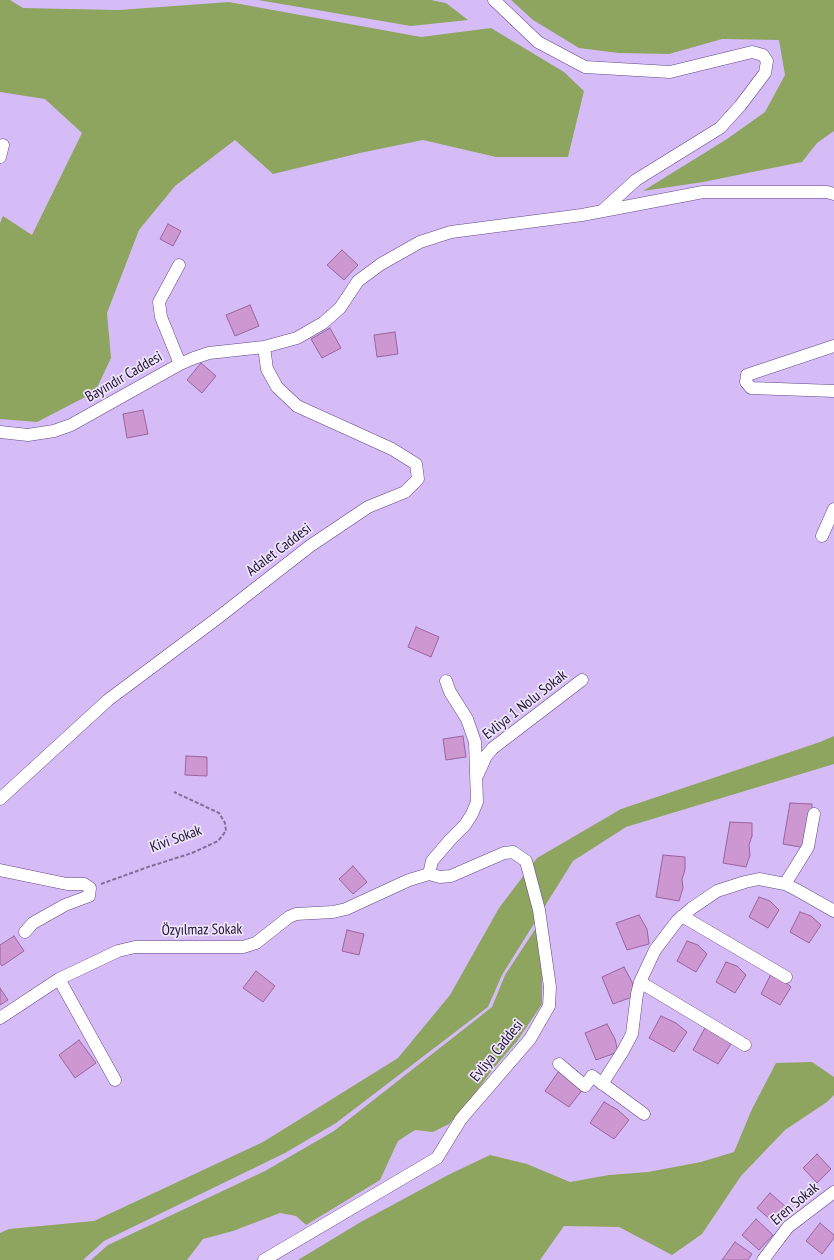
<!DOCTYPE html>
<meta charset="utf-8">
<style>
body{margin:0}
canvas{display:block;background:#d5bcf7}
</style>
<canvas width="834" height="1260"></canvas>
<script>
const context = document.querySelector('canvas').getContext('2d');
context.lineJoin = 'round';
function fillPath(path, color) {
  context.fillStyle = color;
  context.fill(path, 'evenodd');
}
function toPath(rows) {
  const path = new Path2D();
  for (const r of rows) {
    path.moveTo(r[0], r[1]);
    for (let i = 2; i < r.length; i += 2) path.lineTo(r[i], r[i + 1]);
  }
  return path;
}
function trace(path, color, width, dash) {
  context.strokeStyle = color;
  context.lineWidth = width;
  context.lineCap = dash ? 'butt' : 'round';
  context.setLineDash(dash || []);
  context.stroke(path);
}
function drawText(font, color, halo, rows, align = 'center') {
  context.font = font + ' "PT Sans Narrow",sans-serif';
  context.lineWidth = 3.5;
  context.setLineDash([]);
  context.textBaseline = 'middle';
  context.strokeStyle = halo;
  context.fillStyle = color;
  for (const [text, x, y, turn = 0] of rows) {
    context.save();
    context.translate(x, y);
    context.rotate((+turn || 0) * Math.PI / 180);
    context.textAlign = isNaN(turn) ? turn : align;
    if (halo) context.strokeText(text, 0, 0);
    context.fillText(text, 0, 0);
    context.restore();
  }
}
const forest = toPath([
 [0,0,10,0,23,8,119,10,229,2,421,37,491,28,564,72,584,91,568,157,496,157,423,140,360,153,273,174,235,140,175,186,139,230,107,313,111,358,95,392,37,422,0,419,0,223,3,216,32,235,82,133,45,99,0,92],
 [258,0,431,0,446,3,468,20,411,26],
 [511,0,834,0,834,131,817,143,802,162,703,182,643,191,727,139,765,112,785,75,779,40,722,39,669,54,619,53,579,48,533,20],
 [834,736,834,764,626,827,573,861,502,975,488,1007,336,1123,285,1153,104,1241,83,1260,0,1260,0,1233,9,1229,94,1221,263,1142,398,1058,450,995,499,908,537,858,621,809,820,742],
 [536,928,542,976,542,1004,517,1041,492,1070,465,1107,449,1124,433,1132,415,1130,398,1141,380,1180,306,1225,296,1216,280,1213,233,1231,203,1239,187,1260,91,1260,108,1245,265,1171,334,1131,492,1007,505,975],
 [812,1062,834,1077,834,1095,827,1102,785,1130,741,1176,702,1234,672,1255,619,1227,564,1226,540,1260,298,1260,359,1223,448,1175,490,1155,527,1164,570,1182,609,1175,648,1172,701,1162,734,1152,752,1109,776,1063]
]);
const building = toPath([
 [168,224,181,231,173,246,160,239,168,224],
 [342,250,358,265,344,280,327,265,342,250],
 [250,305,259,326,235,336,226,315,250,305],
 [330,328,341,348,322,358,311,339,330,328],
 [395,332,398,354,377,357,374,335,395,332],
 [201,363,216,376,202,393,187,380,201,363],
 [143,410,148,434,127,438,123,414,143,410],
 [416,627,439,637,431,657,408,647,416,627],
 [463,736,466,757,446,760,443,739,463,736],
 [186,756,207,757,207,776,185,775,186,756],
 [790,803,812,804,812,817,806,848,783,844,790,803],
 [730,822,752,823,752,836,749,845,750,855,746,867,723,863,730,822],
 [663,855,685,857,685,870,682,879,683,888,679,901,656,897,663,855],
 [353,866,367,882,353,894,339,879,353,866],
 [759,897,770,901,779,910,768,928,749,917,759,897],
 [800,912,811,916,821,925,809,943,790,932,800,912],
 [639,915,647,929,649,944,627,950,616,923,639,915],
 [347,930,364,934,359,955,342,951,347,930],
 [14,936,24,951,2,966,0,963,0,945,14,936],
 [687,941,698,945,707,954,696,972,677,961,687,941],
 [726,962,737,966,746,975,735,993,716,982,726,962],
 [624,967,632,982,635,996,613,1004,602,977,624,967],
 [256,971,275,986,263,1002,243,988,256,971],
 [771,974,782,979,791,987,780,1005,761,994,771,974],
 [0,988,8,1000,0,1005,0,988],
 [661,1016,676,1023,687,1032,674,1052,649,1038,661,1016],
 [607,1024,615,1039,618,1052,596,1060,585,1033,607,1024],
 [705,1028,720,1035,731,1044,718,1064,693,1050,705,1028],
 [79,1040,96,1063,75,1078,59,1055,79,1040],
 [559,1071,583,1089,569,1107,545,1091,559,1071],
 [604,1102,618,1110,629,1120,614,1139,590,1123,604,1102],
 [817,1154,831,1169,817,1183,803,1168,817,1154],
 [770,1193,786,1207,773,1222,757,1208,770,1193],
 [756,1219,773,1235,759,1250,742,1235,756,1219],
 [820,1223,834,1235,834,1238,822,1254,806,1241,820,1223],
 [735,1242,752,1254,748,1260,722,1260,735,1242]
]);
const path = toPath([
 [101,884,148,867,192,853,218,841,226,831,225,823,219,813,174,792]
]);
const minor = toPath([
 [494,0,538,42,585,67,670,72,752,52,763,55,767,61,765,73,740,106,720,128,636,180,602,211],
 [0,157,3,145],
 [179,265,159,302,161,317,180,364],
 [834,346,747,375,746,382,751,388,834,391],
 [0,432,28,435,54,431,71,425,180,364,194,358,209,353,264,347,297,338,323,323,340,308,358,281,381,264,420,242,451,232,582,215,703,192,827,192,834,194],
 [822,536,834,509],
 [478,774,486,756,493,748,582,680],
 [0,799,108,700,215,620,310,546,368,507,405,492,418,479,416,464,392,449,297,406,277,387,267,369,264,347],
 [0,870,67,884,84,884,90,888,89,896,65,905,33,923,25,932],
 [429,874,432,861,450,840,465,825,472,814,477,802,475,742,467,719,450,692,446,681],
 [785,884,808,847,814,814],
 [682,916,786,977],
 [59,979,115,1080],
 [640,982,745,1045],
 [0,1018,59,979,118,951,135,947,243,947,256,943,289,917,296,914,333,912,346,909,409,880,429,874],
 [559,1064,585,1086,592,1076,644,1114],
 [602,1084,623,1051,632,1034,637,994,640,982,655,950,677,921,692,908,717,891,745,882,759,879,785,884,797,890,834,911],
 [264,1260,437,1158,461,1119,530,1039,549,1006,550,987,539,910,526,861,513,852,504,853,451,876,440,877,429,874],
 [763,1260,788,1227,834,1192]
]);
const streetNames = [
 ["Bayındır Caddesi",124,377,-30],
 ["Adalet Caddesi",279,550,-37],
 ["Evliya 1 Nolu Sokak",525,705,-38],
 ["Kivi Sokak",176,839,-20],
 ["Özyılmaz Sokak",202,930,-1],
 ["Evliya Caddesi",497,1051,-51],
 ["Eren Sokak",795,1204,-40]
];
fillPath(forest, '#8ea560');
fillPath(building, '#cd98d1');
trace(building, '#99649e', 1);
trace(minor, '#654787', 13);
trace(path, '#806d99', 2, [4, 2]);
trace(minor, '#fff', 12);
drawText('15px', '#20132e', '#eee5fc', streetNames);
</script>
